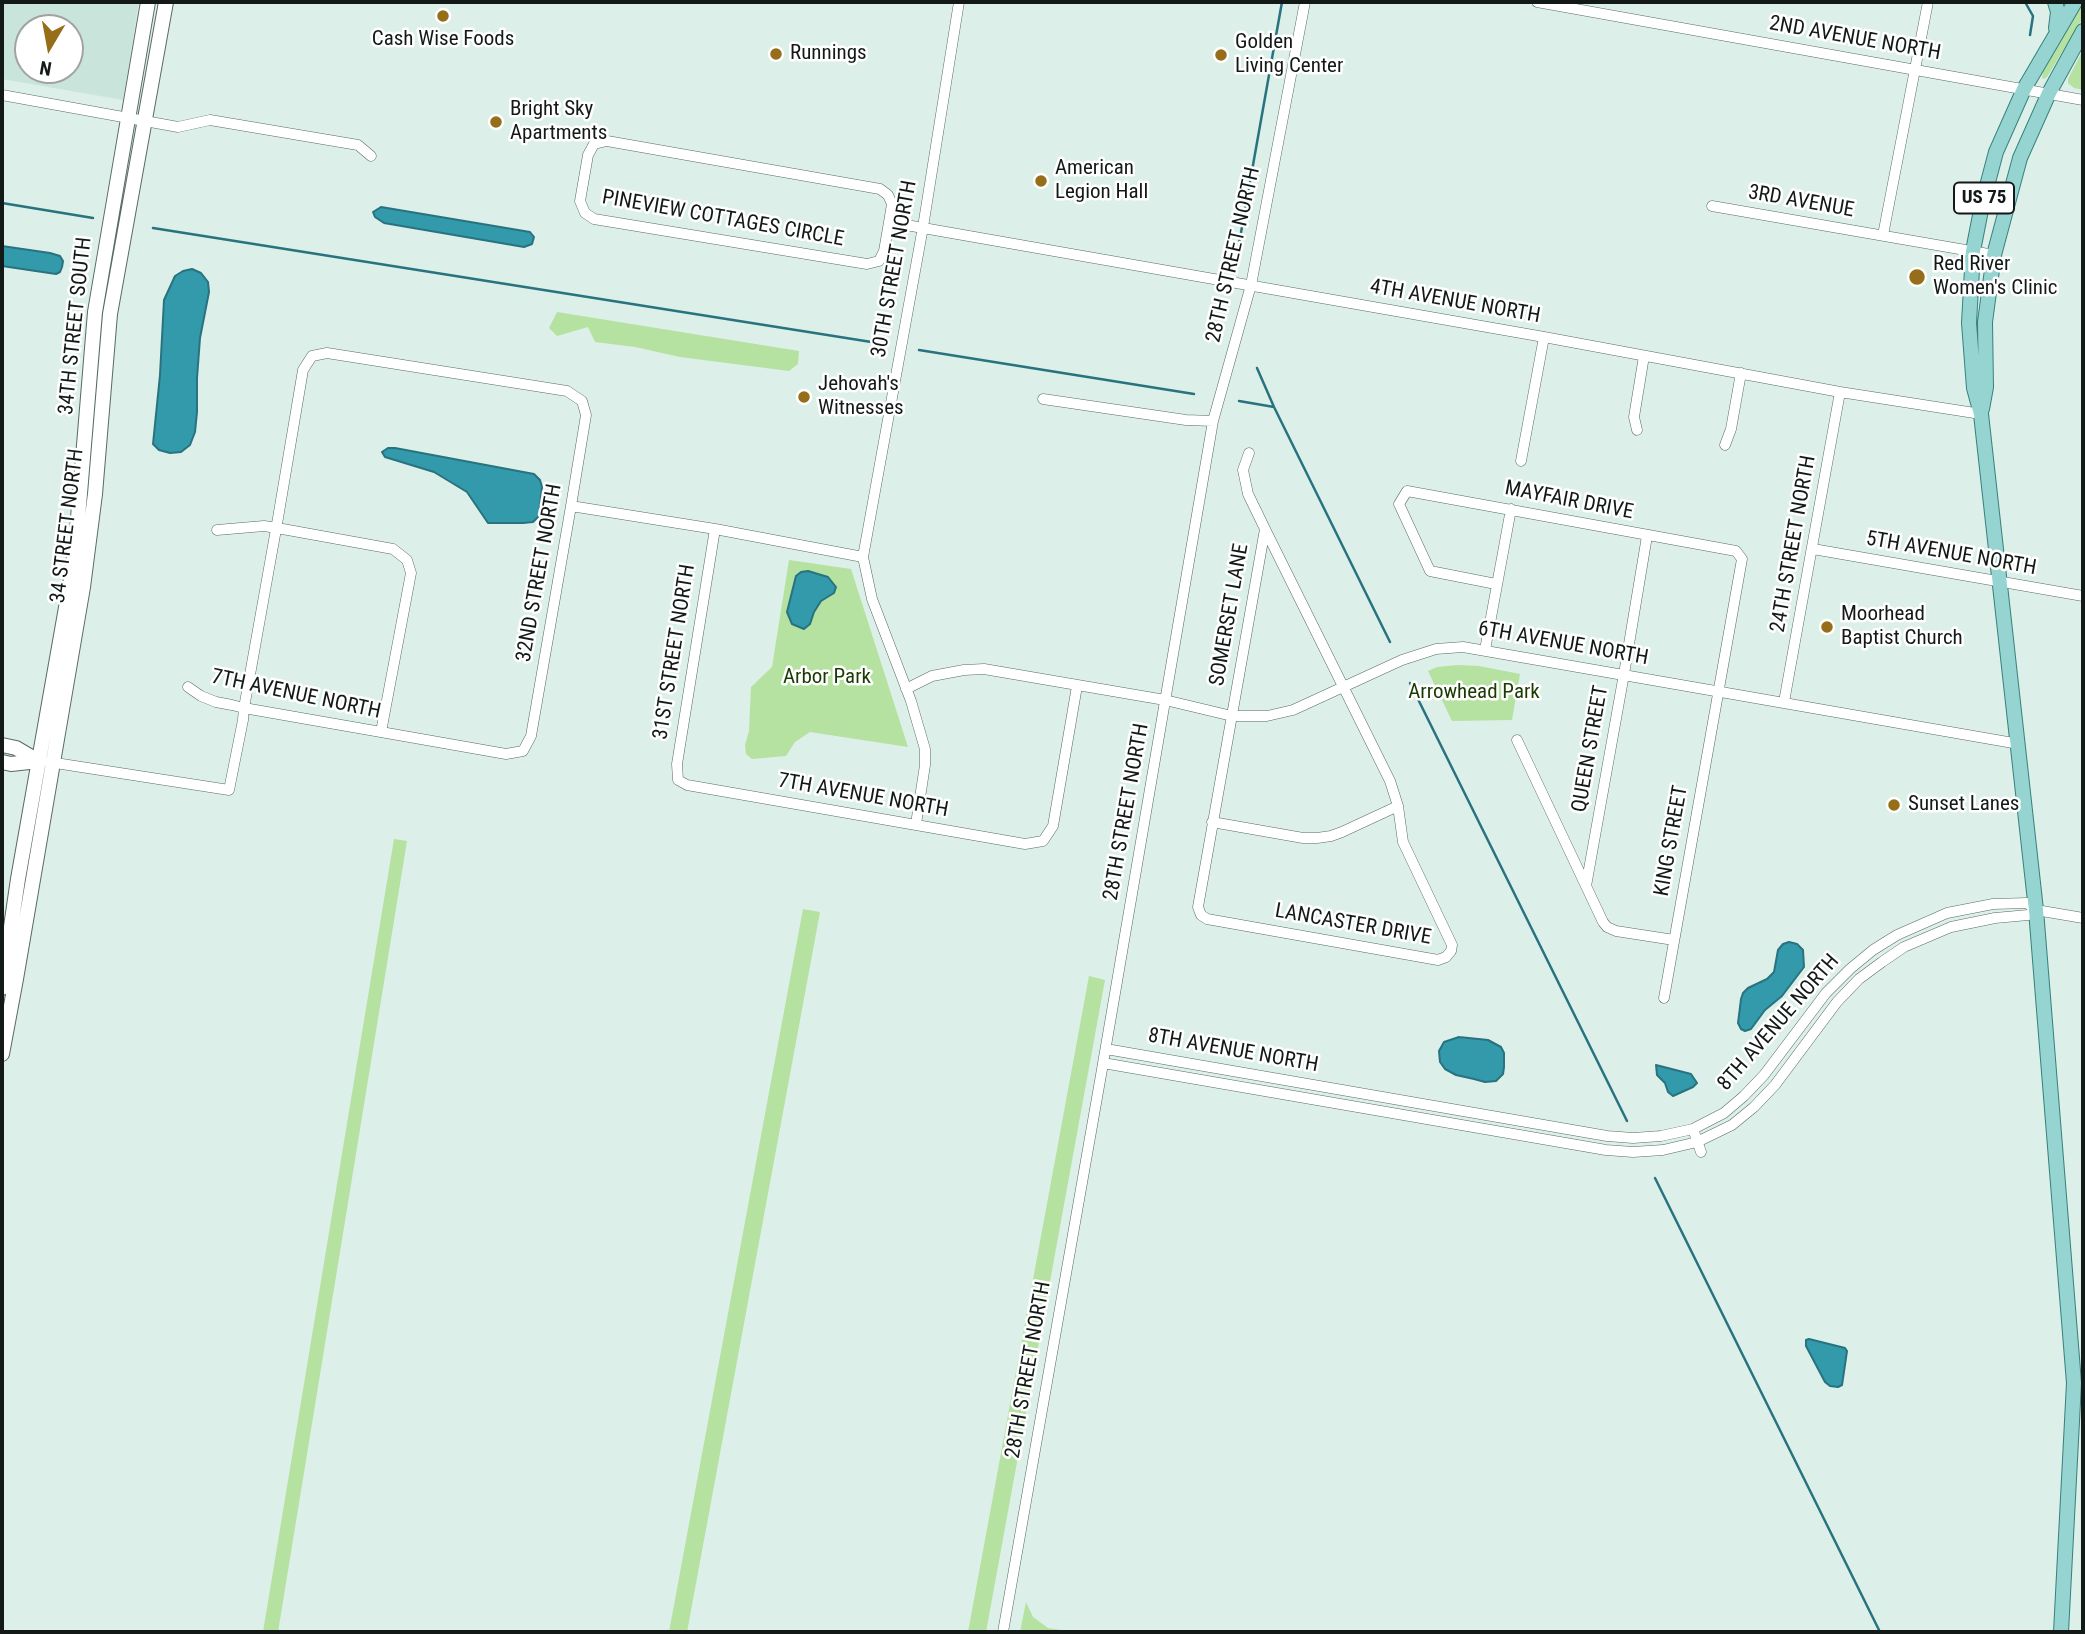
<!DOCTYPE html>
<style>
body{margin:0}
#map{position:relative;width:2085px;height:1634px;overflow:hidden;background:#dcefe8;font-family:"Roboto Condensed",sans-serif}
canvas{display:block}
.frame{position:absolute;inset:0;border:4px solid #121917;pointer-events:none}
.north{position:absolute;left:14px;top:14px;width:70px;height:70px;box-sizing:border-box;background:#fff;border:2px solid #a0a3a2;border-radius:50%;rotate:190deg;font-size:19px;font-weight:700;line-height:28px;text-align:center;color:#121917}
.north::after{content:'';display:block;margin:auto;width:24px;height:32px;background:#966d18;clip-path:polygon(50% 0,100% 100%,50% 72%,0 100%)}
</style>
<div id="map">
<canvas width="2085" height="1634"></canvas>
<div class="frame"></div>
<div class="north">N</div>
</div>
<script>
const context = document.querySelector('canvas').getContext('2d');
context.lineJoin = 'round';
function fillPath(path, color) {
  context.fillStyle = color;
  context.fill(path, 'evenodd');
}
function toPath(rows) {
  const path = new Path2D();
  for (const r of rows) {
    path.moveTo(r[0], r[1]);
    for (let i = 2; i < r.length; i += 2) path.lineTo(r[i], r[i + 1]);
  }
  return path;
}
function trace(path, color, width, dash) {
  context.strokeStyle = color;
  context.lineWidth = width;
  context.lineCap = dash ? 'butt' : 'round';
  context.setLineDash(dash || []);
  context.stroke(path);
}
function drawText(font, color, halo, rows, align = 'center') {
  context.font = font + ' "Roboto Condensed",sans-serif';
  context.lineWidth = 5;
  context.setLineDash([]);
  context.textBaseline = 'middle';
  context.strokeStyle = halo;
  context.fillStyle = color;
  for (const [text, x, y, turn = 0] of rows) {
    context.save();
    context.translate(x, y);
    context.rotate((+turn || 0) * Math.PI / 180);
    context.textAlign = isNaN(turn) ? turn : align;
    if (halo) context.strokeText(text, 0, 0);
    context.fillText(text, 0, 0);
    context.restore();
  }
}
const built = toPath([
 [2,2,139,2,123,100,2,79],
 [28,28,70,28,70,70,28,70]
]);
const green = toPath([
 [2081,2,2083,2,2083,18,2047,77,2044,79,2042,78,2044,66],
 [2083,50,2083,90,2074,88,2068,83,2068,79],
 [557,312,799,351,798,364,789,371,680,357,635,347,595,342,588,327,557,336,549,328],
 [789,560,851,569,908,747,810,732,795,742,786,756,752,759,746,754,745,745,749,731,751,687,772,667],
 [1458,665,1479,666,1520,674,1512,720,1452,721,1428,671,1437,667],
 [394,839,407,841,278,1632,263,1632],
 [803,909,820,912,687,1632,669,1632],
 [1089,976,1105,980,986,1632,968,1632],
 [1026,1602,1033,1617,1048,1628,1074,1632,1020,1632]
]);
const water = toPath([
 [381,207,530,232,534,237,532,244,524,247,384,223,375,217,373,212,381,207],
 [2,246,50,253,60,256,63,261,62,267,60,272,56,274,2,266,2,246],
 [192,269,201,273,208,282,209,292,200,338,197,378,197,412,195,432,190,445,181,452,170,453,159,450,153,444,160,375,164,300,175,276,183,271,192,269],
 [388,448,395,448,534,474,540,480,542,487,539,516,533,522,523,523,488,523,467,492,434,472,385,457,382,452,388,448],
 [808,571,828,577,836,587,834,593,821,601,814,612,810,624,804,629,792,624,787,612,796,576,801,572,808,571],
 [1789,942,1797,944,1803,950,1804,967,1782,996,1765,1010,1751,1029,1745,1031,1741,1029,1738,1023,1741,999,1743,993,1748,988,1767,979,1774,972,1778,950,1783,944,1789,942],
 [1459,1037,1488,1040,1501,1047,1504,1053,1504,1067,1503,1074,1496,1081,1485,1082,1474,1079,1456,1075,1445,1069,1440,1062,1439,1051,1444,1042,1459,1037],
 [1656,1065,1691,1074,1697,1083,1693,1087,1673,1096,1668,1092,1665,1083,1657,1075,1656,1065],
 [1809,1339,1845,1348,1847,1351,1842,1385,1838,1387,1830,1386,1825,1382,1806,1346,1806,1340,1809,1339]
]);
const stream = toPath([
 [2025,2,2033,16,2030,35],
 [2,203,93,218],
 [153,228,884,344],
 [1237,255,1282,2],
 [919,350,1194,394],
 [1257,368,1274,407,1390,642],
 [1239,401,1274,407],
 [1410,683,1627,1121],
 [1655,1178,1880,1632]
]);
const street = toPath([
 [1537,2,2083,100],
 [2,95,178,127,210,120,358,145,371,156],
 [1712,206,1994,255],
 [889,222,884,251,879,261,867,264,594,219,585,213,580,201,588,155,594,144,607,141,880,189,888,195,892,204,889,222,1544,337,1840,392,1981,414],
 [1883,235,1928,2],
 [1043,399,1186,420,1213,421],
 [1637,430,1634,417,1644,356],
 [1725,445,1731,429,1741,373],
 [1249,453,1243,470,1248,494,1265,529],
 [1521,461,1544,337],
 [571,506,715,529,863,557],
 [715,529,677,764,678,780,687,785,1025,844,1043,841,1053,826,1077,686],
 [1265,529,1390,781,1398,806,1403,842,1452,945,1451,951,1446,957,1438,960,1207,919,1201,915,1198,907,1265,529],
 [217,530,264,526,277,528,393,549,407,560,411,573,381,732],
 [1813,549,2083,596],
 [1496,584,1430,571,1399,504,1407,491,1736,551,1742,559,1664,998],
 [1485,650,1511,509],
 [906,689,932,676,964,670,984,669,1165,700,1232,716,1267,716,1293,710,1402,660,1436,649,1463,647,2019,744],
 [1784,702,1840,392],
 [1517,740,1603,922,1607,927,1616,931,1674,940],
 [49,762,229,790,243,720,244,708,278,518,303,370,312,356,327,353,567,391,582,401,586,415,571,506,531,736,523,751,506,754,381,732,244,708,232,705,216,702,201,696,188,687],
 [1212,822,1303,838,1317,838,1331,836,1342,832,1398,806],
 [916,824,925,765,925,749,911,701,872,599,863,557,923,227,959,2],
 [1586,886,1624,674,1647,536],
 [1106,1049,1607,1136,1633,1138,1661,1136,1693,1129,1724,1113,1744,1096,1764,1075,1826,993,1850,969,1873,950,1897,935,1947,913,1993,904,2027,903,2036,910,2083,918],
 [1103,1063,1606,1150,1633,1152,1663,1150,1697,1142,1732,1125,1754,1107,1775,1085,1837,1002,1859,979,1882,962,1904,947,1951,927,1995,918,2028,915,2036,910],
 [1693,1129,1701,1152],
 [1003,1632,1101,1075,1213,421,1251,285,1305,2]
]);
const secondary = toPath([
 [2,745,16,748,38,761],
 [2,762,11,764,38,761],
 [2,988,18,879,70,585,76,542,95,312,148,2],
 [2,1054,16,979,83,587,95,494,110,314,166,2]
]);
const primary = toPath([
 [2055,2,2058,12,2056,28],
 [1982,409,1986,387,1985,322,1994,255,2020,158,2049,93,2083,31],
 [2061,1632,2074,1383,2036,910,1981,414,1974,388,1969,323,1973,251,1982,205,1996,152,2024,89,2075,2]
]);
const markers = [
 [443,16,7,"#966d18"],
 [776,54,7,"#966d18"],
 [1221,55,7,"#966d18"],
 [496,122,7,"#966d18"],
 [1041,181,7,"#966d18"],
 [1917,277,9,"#966d18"],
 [804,397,7,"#966d18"],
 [1827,627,7,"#966d18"],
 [1894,805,7,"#966d18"]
];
const shields = [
 [1984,198,60]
];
const shieldNames = [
 ["US 75",1984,198]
];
const streetNames = [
 ["2ND AVENUE NORTH",1855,39,10],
 ["3RD AVENUE",1801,202,10],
 ["PINEVIEW COTTAGES CIRCLE",723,219,10],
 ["28TH STREET NORTH",1234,255,-77],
 ["30TH STREET NORTH",895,269,-80],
 ["4TH AVENUE NORTH",1455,302,10],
 ["34TH STREET SOUTH",76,326,-84],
 ["MAYFAIR DRIVE",1569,501,11],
 ["34 STREET NORTH",68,526,-83],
 ["24TH STREET NORTH",1794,544,-80],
 ["5TH AVENUE NORTH",1951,554,10],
 ["32ND STREET NORTH",540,573,-80],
 ["SOMERSET LANE",1230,615,-80],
 ["6TH AVENUE NORTH",1563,644,10],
 ["31ST STREET NORTH",675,652,-81],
 ["7TH AVENUE NORTH",296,695,12],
 ["QUEEN STREET",1591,749,-80],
 ["7TH AVENUE NORTH",863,796,10],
 ["28TH STREET NORTH",1127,812,-80],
 ["KING STREET",1672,841,-80],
 ["LANCASTER DRIVE",1353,925,10],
 ["8TH AVENUE NORTH",1779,1023,-49],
 ["8TH AVENUE NORTH",1233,1051,10],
 ["28TH STREET NORTH",1029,1370,-80]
];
const poiNames = [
 ["Cash Wise Foods",443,40,"center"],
 ["Golden",1235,43],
 ["Living Center",1235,67],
 ["Runnings",790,54],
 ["Bright Sky",510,110],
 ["Apartments",510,134],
 ["American",1055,169],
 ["Legion Hall",1055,193],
 ["Red River",1933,265],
 ["Women's Clinic",1933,289],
 ["Jehovah's",818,385],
 ["Witnesses",818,409],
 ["Moorhead",1841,615],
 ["Baptist Church",1841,639],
 ["Sunset Lanes",1908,805]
];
const parkNames = [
 ["Arbor Park",827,678],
 ["Arrowhead Park",1474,693]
];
fillPath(built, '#c9e5db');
fillPath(green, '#b5e2a0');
fillPath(water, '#329aab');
trace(water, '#28737f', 2);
trace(stream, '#28737f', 2.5);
trace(street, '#5a6a65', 11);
trace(secondary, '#5a6a65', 16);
trace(primary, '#39807c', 16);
trace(street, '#fff', 10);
trace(secondary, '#fff', 14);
trace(primary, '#95d4d1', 14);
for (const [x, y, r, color] of markers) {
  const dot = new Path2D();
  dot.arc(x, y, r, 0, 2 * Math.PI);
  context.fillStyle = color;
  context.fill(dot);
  trace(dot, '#fff', 2.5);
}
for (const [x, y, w] of shields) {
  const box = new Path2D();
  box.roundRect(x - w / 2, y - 15.5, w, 31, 5);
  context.fillStyle = '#fff';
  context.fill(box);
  trace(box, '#121917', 2);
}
drawText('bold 19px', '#121917', null, shieldNames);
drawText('21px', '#121917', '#fff', streetNames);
drawText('21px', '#121917', '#fff', poiNames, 'left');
drawText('21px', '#193b03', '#fff', parkNames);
</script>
